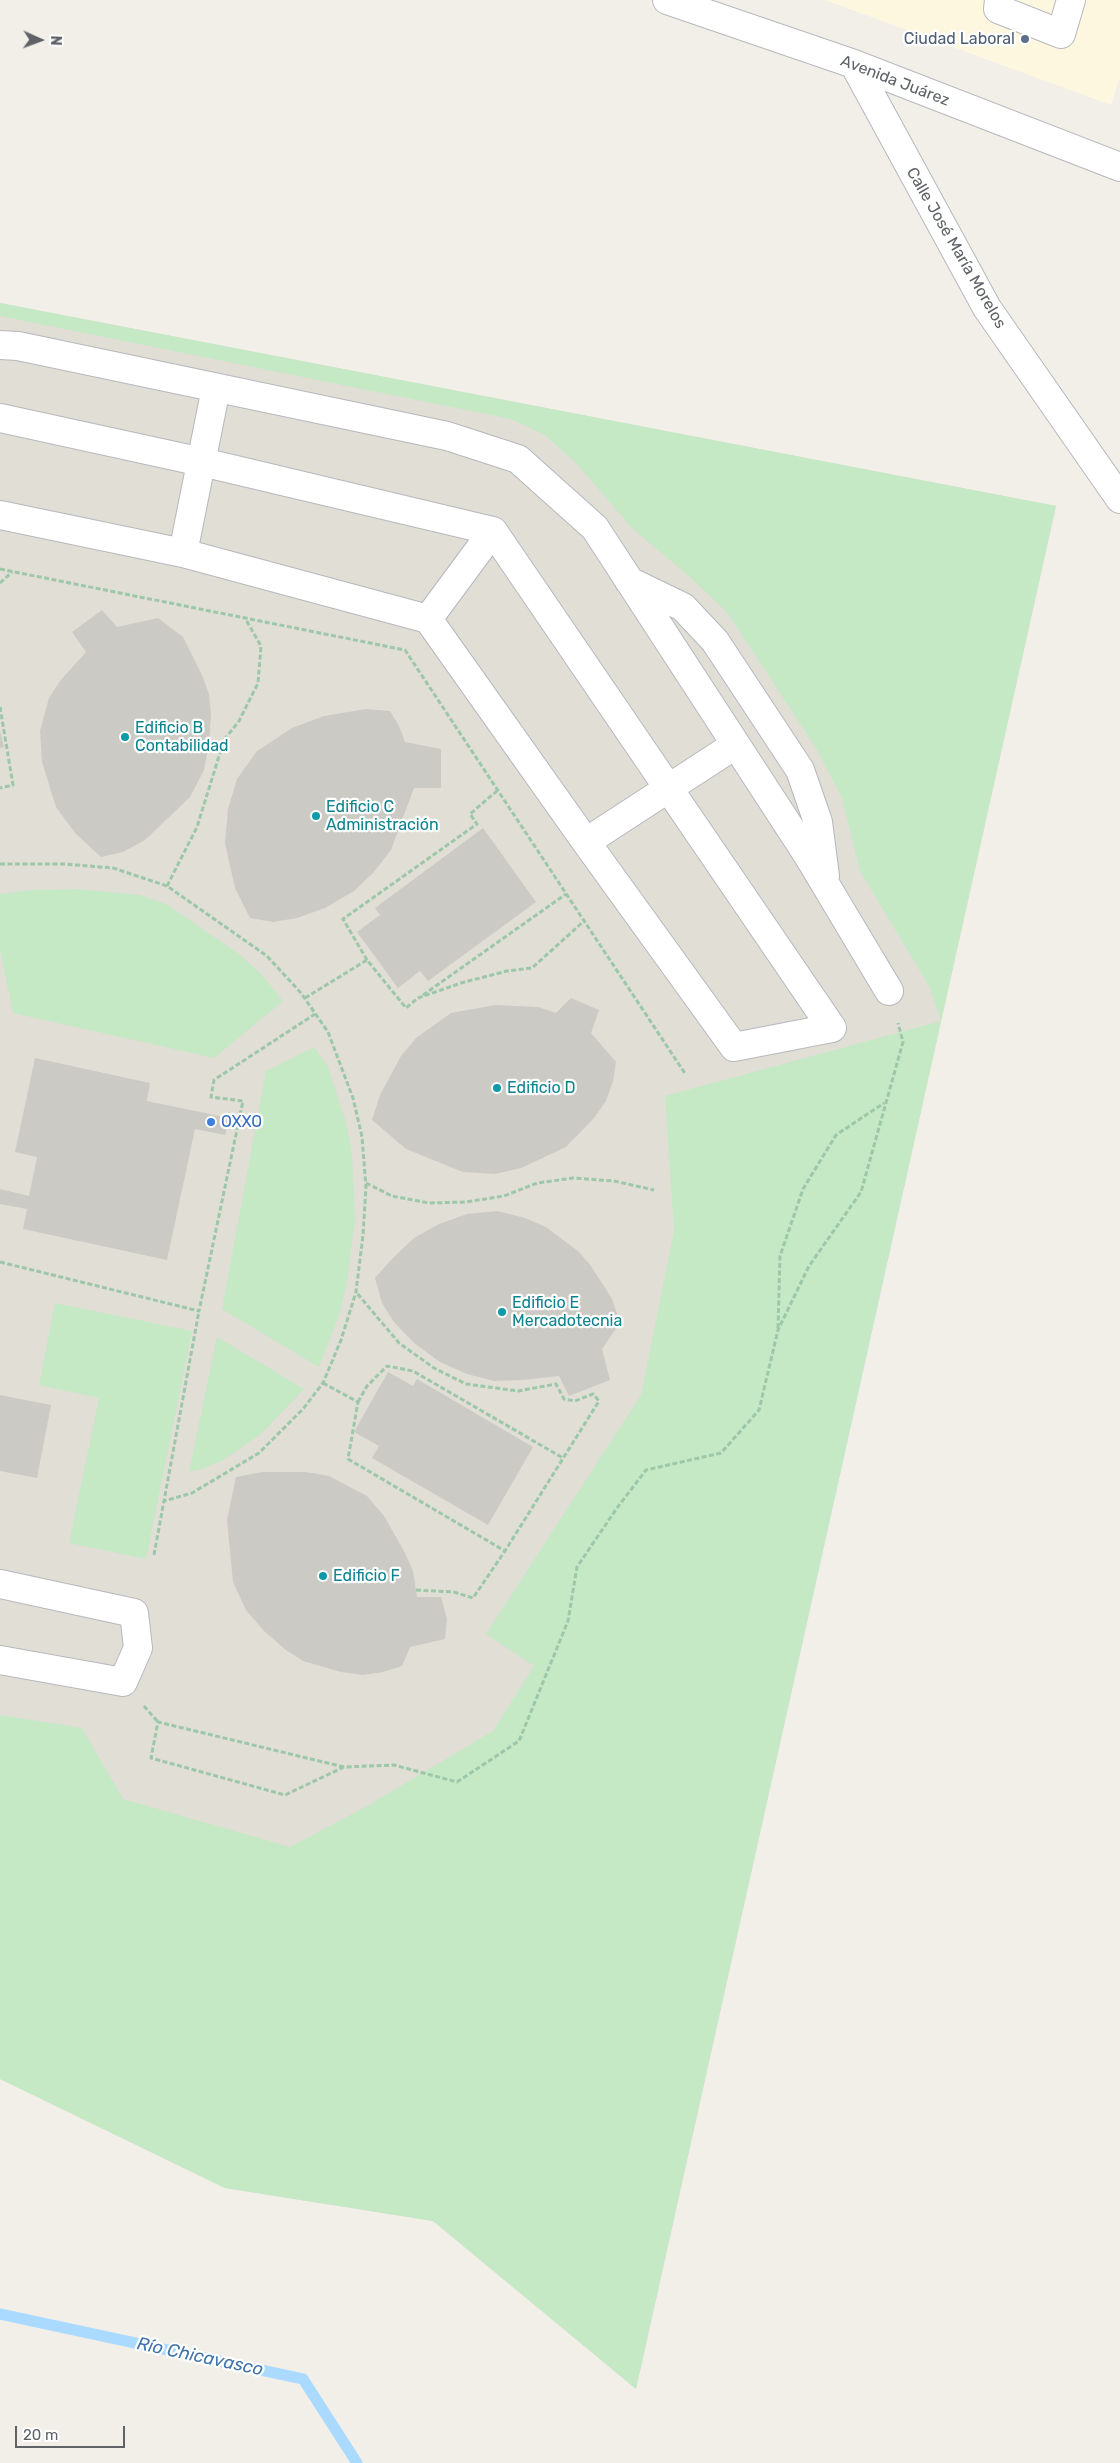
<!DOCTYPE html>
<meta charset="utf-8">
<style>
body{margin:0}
#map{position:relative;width:1120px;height:2463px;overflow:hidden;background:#f1efe8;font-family:Rubik,sans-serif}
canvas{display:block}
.north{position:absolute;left:15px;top:15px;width:50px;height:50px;-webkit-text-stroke:4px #fff;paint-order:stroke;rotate:92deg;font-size:14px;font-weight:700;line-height:20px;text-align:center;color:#5f6368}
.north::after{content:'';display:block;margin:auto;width:18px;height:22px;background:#5f6368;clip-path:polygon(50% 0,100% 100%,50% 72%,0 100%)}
.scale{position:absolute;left:15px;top:2426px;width:110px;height:22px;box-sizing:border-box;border:2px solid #5f6368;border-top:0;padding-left:6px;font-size:15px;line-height:18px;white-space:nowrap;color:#5f6368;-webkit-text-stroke:4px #fff;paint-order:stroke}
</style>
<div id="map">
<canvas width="1120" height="2463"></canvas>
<div class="north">N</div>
<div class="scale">20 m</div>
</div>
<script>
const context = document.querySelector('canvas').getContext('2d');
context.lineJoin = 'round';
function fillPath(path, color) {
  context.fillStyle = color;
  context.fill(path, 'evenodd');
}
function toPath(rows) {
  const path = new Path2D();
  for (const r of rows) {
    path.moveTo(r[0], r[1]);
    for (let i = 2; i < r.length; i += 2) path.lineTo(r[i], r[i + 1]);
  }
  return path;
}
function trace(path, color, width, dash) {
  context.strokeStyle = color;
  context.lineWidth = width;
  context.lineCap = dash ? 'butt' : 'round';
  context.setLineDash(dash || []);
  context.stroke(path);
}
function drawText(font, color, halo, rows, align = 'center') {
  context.font = font + ' Rubik,sans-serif';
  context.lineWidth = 4.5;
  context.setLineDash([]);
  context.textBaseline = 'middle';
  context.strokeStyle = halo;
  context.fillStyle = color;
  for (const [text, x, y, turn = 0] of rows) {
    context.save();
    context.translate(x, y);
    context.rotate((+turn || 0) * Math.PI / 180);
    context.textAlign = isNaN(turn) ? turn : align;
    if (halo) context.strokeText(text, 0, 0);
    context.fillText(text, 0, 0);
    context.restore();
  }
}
const commercial = toPath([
 [825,0,1120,0,1120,77,1111,105]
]);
const education = toPath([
 [0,303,1056,506,636,2389,433,2221,225,2188,0,2079]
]);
const green = toPath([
 [0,303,1056,506,636,2389,433,2221,225,2188,0,2079,0,1715,82,1728,123,1799,290,1847,369,1805,493,1731,534,1666,486,1634,641,1395,674,1231,665,1096,941,1021,929,986,860,871,842,798,816,748,727,612,690,577,633,529,578,465,545,435,511,419,0,316],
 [77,889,140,895,168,905,240,955,261,974,283,1001,214,1058,13,1013,0,950,0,894,32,890],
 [314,1047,328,1067,346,1122,352,1153,355,1220,346,1289,338,1318,319,1367,222,1309,266,1071],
 [55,1303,192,1331,146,1559,69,1543,99,1398,39,1385],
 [217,1337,304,1389,261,1434,223,1460,203,1469,189,1472]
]);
const stream = toPath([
 [0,2314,303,2379,357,2463]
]);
const building = toPath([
 [102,610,117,627,158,618,183,637,202,675,209,694,211,714,209,743,204,770,190,797,145,840,123,852,101,857,76,834,56,807,42,762,40,731,49,698,60,681,86,652,72,632],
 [366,709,390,711,399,726,405,742,441,749,441,788,414,788,391,850,374,872,354,891,325,908,297,918,273,922,250,918,235,888,225,843,228,809,237,779,257,751,292,728,324,716],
 [0,731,4,747,0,748],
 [483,828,536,902,428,981,420,971,398,988,357,932,380,915,375,908],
 [571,998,599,1010,591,1033,616,1062,613,1081,606,1101,594,1118,566,1147,521,1168,495,1174,463,1172,406,1149,372,1120,380,1095,401,1056,416,1038,451,1013,495,1005,538,1007,556,1013],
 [35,1058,150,1083,147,1101,229,1118,225,1135,195,1129,167,1260,23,1229,27,1209,0,1204,0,1189,29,1196,37,1157,15,1152],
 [497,1211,525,1218,546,1227,579,1252,591,1266,612,1299,620,1323,602,1349,610,1380,569,1396,559,1376,523,1380,494,1381,467,1374,440,1362,414,1343,394,1322,382,1303,375,1278,392,1259,414,1238,439,1224,467,1214],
 [388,1372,413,1386,417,1379,533,1447,488,1525,372,1458,379,1446,354,1432],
 [0,1395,51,1405,37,1478,0,1471],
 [262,1472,306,1472,329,1476,367,1496,384,1516,404,1551,413,1571,417,1597,441,1597,447,1619,445,1639,410,1647,402,1666,383,1672,363,1675,341,1672,303,1661,286,1650,264,1631,246,1610,233,1582,227,1520,236,1477]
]);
const path = toPath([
 [0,569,405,650,686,1075],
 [0,583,12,572],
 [0,707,13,785,0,788],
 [0,864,64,864,113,868,167,886,267,956,301,993,328,1032,353,1098,362,1137,366,1187,363,1235,356,1292,341,1340,323,1383,303,1409,259,1453,192,1493,164,1501],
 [167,886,197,827,224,740,239,721,258,683,261,646,245,618],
 [367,960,343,919,477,824,470,814,498,790],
 [423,995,566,894],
 [305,998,367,960,406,1008,418,998,461,983,507,971,532,968,584,921],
 [366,1183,392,1196,429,1203,466,1202,504,1196,537,1183,573,1178,614,1181,654,1190],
 [0,1262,199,1311,243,1101,211,1097,214,1080,315,1014],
 [778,1328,780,1256,803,1189,836,1135,884,1103],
 [323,1383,358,1402,348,1459,505,1551,599,1401,593,1394,575,1401,564,1399,556,1384,518,1391,466,1384,434,1368,399,1343,356,1292],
 [358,1402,367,1386,387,1366,413,1371,563,1458],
 [154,1555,199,1311],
 [416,1590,454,1592,473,1598,505,1551],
 [144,1706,158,1722],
 [344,1767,158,1722,151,1758,285,1795,344,1767,394,1765,457,1782,519,1741,568,1621,577,1567,617,1508,646,1470,721,1453,759,1410,778,1330,809,1266,861,1192,903,1042,898,1023]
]);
const minor = toPath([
 [667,0,854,64,1120,167],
 [999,0,998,9,1061,34,1071,0],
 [854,64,987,308,1120,499],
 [0,345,18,346,447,436,518,459,595,528,809,857,889,991],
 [0,418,202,462,493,531,832,1028,734,1047,586,842,428,619,183,553,0,515],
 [183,553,216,388],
 [629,581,683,607,715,641,800,770,818,822,825,876],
 [428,619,493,531],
 [586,842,735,745],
 [0,1584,134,1613,138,1648,123,1682,0,1660]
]);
const markers = [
 [1025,39,5,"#5c6f8a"],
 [125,737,5,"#0f9aa8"],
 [316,816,5,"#0f9aa8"],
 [497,1088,5,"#0f9aa8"],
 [211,1122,5,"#3f7fe0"],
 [502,1312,5,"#0f9aa8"],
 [323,1576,5,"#0f9aa8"]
];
const serviceNames = [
 ["Ciudad Laboral",1015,39]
];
const streetNames = [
 ["Avenida Juárez",895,81,21],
 ["Calle José María Morelos",956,248,60]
];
const cultureNames = [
 ["Edificio B",135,728],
 ["Contabilidad",135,746],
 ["Edificio C",326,807],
 ["Administración",326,825],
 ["Edificio D",507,1088],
 ["Edificio E",512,1303],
 ["Mercadotecnia",512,1321],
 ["Edificio F",333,1576]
];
const shopNames = [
 ["OXXO",221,1122]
];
const waterNames = [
 ["Río Chicavasco",200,2357,12]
];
fillPath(commercial, '#fef7e0');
fillPath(education, '#e1ded6');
fillPath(green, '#c5e8c5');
trace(stream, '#aadaff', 11);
fillPath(building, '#cccac5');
trace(minor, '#b5b8bc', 30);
trace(path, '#9cc7a9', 3, [5, 2.5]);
trace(minor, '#fff', 28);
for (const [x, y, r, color] of markers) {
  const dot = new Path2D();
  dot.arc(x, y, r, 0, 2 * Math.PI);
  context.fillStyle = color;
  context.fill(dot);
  trace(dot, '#fff', 2);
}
drawText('16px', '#4e5e75', '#fff', serviceNames, 'right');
drawText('16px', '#5f6368', '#fff', streetNames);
drawText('16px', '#0d838f', '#fff', cultureNames, 'left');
drawText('16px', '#366cbe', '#fff', shopNames, 'left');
drawText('italic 18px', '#4174aa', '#fff', waterNames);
</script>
